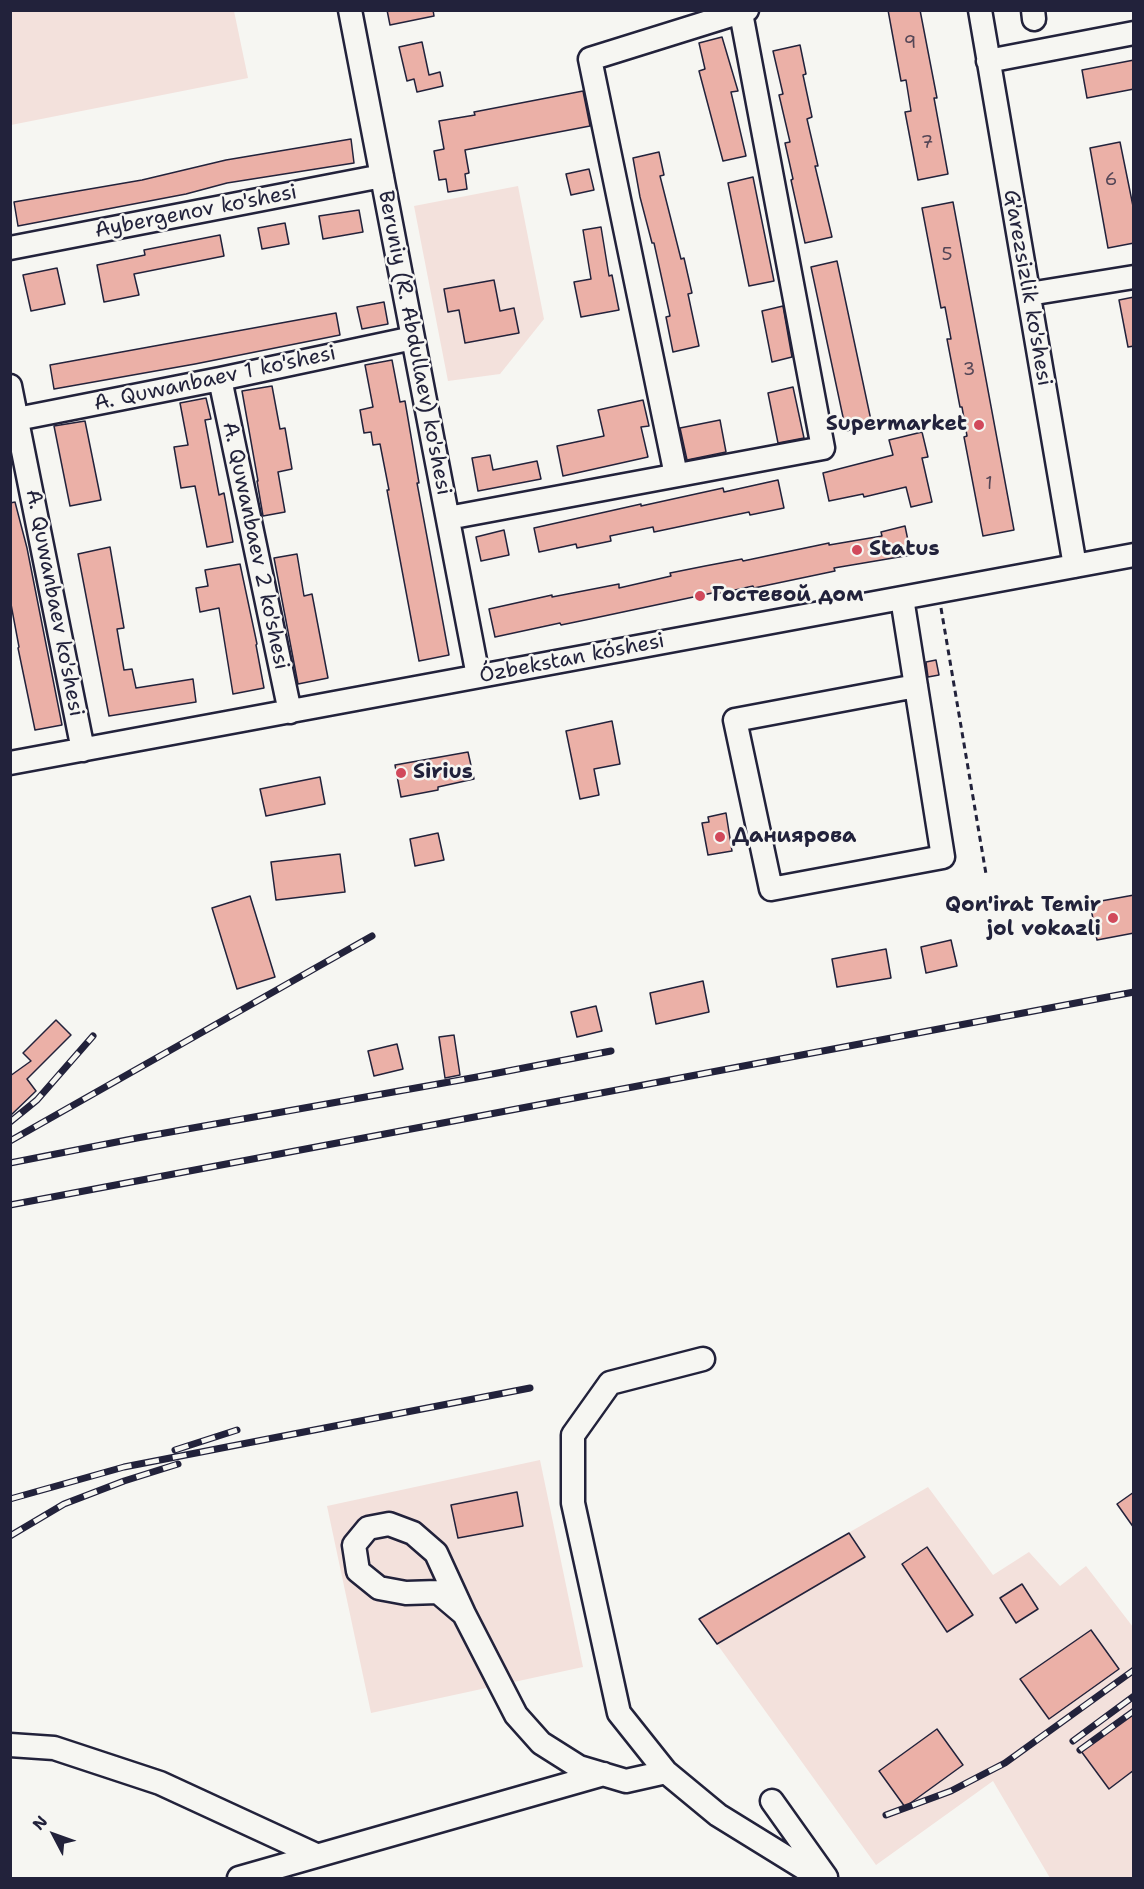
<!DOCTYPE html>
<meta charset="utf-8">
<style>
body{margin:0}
#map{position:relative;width:1144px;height:1889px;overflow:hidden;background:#f6f6f2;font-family:"Shantell Sans",sans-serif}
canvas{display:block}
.frame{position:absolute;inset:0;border:12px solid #22223b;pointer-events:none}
.north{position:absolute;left:24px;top:1805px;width:60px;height:60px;-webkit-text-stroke:4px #f6f6f2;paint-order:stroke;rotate:311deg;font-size:16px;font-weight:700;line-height:24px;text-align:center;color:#22223b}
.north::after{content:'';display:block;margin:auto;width:21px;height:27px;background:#22223b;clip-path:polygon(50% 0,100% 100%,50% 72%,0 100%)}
</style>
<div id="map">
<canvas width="1144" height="1889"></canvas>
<div class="frame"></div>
<div class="north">N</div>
</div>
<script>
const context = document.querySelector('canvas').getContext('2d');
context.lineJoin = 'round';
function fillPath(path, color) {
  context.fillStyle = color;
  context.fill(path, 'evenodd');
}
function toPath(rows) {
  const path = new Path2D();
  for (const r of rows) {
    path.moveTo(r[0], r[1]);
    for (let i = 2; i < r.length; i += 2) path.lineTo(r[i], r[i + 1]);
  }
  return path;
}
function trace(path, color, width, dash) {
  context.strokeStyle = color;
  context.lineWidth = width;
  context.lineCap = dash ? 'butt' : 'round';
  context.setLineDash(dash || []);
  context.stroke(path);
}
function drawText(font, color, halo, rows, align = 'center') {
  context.font = font + ' "Shantell Sans",sans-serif';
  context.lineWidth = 5;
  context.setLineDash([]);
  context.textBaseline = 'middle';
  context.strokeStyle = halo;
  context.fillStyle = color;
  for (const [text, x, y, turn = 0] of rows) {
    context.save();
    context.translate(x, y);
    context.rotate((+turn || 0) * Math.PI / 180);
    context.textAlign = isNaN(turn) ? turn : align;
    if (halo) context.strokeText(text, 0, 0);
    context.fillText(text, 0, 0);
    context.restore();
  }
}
const built = toPath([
 [11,10,234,11,248,78,11,125],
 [518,186,544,319,500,374,448,381,414,206],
 [540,1460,583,1667,371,1713,327,1506],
 [928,1487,993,1575,1029,1552,1060,1586,1086,1566,1133,1627,1133,1878,1050,1878,993,1781,876,1865,699,1619]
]);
const building = toPath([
 [387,10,433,10,434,16,390,25,387,10],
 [888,10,920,10,937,98,934,98,948,174,918,180,905,112,911,111,906,80,901,81,888,10],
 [722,37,738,91,731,92,746,156,723,161,699,71,705,69,699,43,722,37],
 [422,42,429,75,440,72,443,86,417,92,414,79,407,81,399,47,422,42],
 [800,45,806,74,803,75,812,117,807,119,818,166,815,166,832,237,805,243,791,180,793,179,785,143,790,142,779,95,783,94,773,51,800,45],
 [1134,60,1134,89,1087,98,1082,70,1134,60],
 [583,91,590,126,465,150,469,173,465,174,467,189,448,192,446,179,439,180,434,151,444,149,439,121,475,115,474,112,583,91],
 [351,139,354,163,227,183,186,194,18,226,14,202,142,180,226,160,351,139],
 [1120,142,1134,211,1134,243,1108,248,1090,148,1120,142],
 [659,152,664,175,660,176,681,259,684,258,692,293,688,294,699,346,673,352,666,317,670,316,654,243,652,243,640,197,633,158,659,152],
 [589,169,594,190,571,195,566,174,589,169],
 [753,177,774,281,749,286,728,183,753,177],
 [953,202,1014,530,983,536,964,437,967,436,962,407,960,407,947,339,951,339,945,307,941,308,922,208,953,202],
 [359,210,363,232,323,239,319,216,359,210],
 [285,223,289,244,262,249,258,228,285,223],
 [601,227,609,276,612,275,619,310,581,317,574,282,591,279,583,230,601,227],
 [220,235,224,256,134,274,139,295,104,302,97,265,145,255,144,250,220,235],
 [837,261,872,425,846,431,811,267,837,261],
 [57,268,65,304,31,311,23,275,57,268],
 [494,280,500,311,514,308,519,333,465,343,459,310,448,312,444,289,494,280],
 [1134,297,1134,346,1128,347,1119,300,1134,297],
 [384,302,388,324,362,329,357,307,384,302],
 [783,306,792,357,772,362,762,311,783,306],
 [336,313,340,335,195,364,54,389,50,365,336,313],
 [392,360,400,402,405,401,419,483,417,483,449,655,419,661,387,490,389,490,380,444,373,445,371,432,364,433,360,410,373,407,365,365,392,360],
 [272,386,280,429,285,428,292,469,278,472,285,512,263,516,257,481,258,481,242,391,272,386],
 [793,387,804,438,778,443,768,393,793,387],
 [206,398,211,419,205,420,219,495,224,493,233,542,207,547,195,486,181,488,174,447,188,445,180,403,206,398],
 [643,400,649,426,641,427,648,457,563,476,557,446,604,436,598,410,643,400],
 [720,420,726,452,687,460,680,428,720,420],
 [85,421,101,500,70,506,54,426,85,421],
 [922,432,928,457,922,458,932,502,911,507,906,487,864,497,863,494,829,501,823,473,893,455,889,440,922,432],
 [490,455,493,470,537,461,541,479,478,491,472,458,490,455],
 [778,480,784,508,750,515,749,512,654,532,653,527,610,536,611,541,577,548,576,544,539,552,534,528,641,504,641,506,723,488,724,492,778,480],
 [15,502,27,548,62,725,35,730,18,648,19,647,10,599,10,503,15,502],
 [905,526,911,555,834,568,835,571,754,588,753,586,717,594,717,592,590,619,561,625,560,623,495,637,489,609,552,595,552,597,619,584,619,588,671,576,670,573,705,566,742,559,743,561,829,543,829,545,882,536,881,532,905,526],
 [504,530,509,555,481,561,476,537,504,530],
 [110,547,124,628,117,629,124,670,132,669,136,688,193,679,196,702,109,716,78,554,110,547],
 [297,554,304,596,312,594,328,678,298,684,274,558,297,554],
 [240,564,257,644,256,645,264,688,233,694,219,608,200,612,196,588,208,586,205,570,240,564],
 [936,660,939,675,928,677,926,662,936,660],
 [612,721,620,764,594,769,599,795,580,799,566,731,612,721],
 [468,752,474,779,438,787,438,790,401,797,395,765,468,752],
 [320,777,325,804,266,816,260,789,320,777],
 [726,813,732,851,708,855,702,823,709,822,708,817,726,813],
 [438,833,444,860,415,866,410,839,438,833],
 [340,854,345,892,276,900,271,862,340,854],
 [1134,895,1134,933,1097,940,1090,903,1134,895],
 [250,896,275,977,237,989,212,908,250,896],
 [951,940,957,966,926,973,921,947,951,940],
 [886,949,891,978,837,987,832,959,886,949],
 [703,981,709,1012,656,1024,650,993,703,981],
 [596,1006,602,1031,577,1037,571,1012,596,1006],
 [56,1020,71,1035,27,1079,36,1091,10,1116,10,1076,31,1061,23,1053,56,1020],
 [454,1035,460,1075,445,1078,439,1037,454,1035],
 [397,1044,403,1069,374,1076,368,1051,397,1044],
 [517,1492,523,1526,458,1538,451,1505,517,1492],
 [1134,1492,1134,1528,1117,1504,1134,1492],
 [849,1533,865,1557,717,1644,699,1619,849,1533],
 [927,1547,973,1615,947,1632,902,1564,927,1547],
 [1022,1584,1038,1609,1016,1623,1000,1598,1022,1584],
 [1091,1630,1119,1669,1049,1719,1020,1679,1091,1630],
 [1134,1713,1134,1770,1109,1789,1081,1751,1134,1713],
 [937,1729,963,1765,905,1807,879,1771,937,1729]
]);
const path = toPath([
 [941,608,986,874]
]);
const minor = toPath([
 [350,10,478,676],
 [980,10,1075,566],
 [1033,10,1034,19],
 [988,61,1134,33],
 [10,248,382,176],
 [1029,294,1134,277],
 [220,379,290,712],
 [10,386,83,750],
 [17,419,220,379,413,338],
 [676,475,590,59,747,10],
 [448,518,823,448,741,13],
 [902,598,943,857,771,889,735,720,916,686],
 [10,763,1134,555],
 [703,1359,610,1383,573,1435,573,1503,619,1713,666,1772,718,1815,820,1878],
 [464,1614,436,1553,413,1533,389,1524,368,1528,354,1545,358,1571,379,1588,406,1593,438,1592,464,1614,516,1715,541,1743,579,1767,626,1781,666,1772],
 [10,1745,54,1748,160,1783,316,1855],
 [772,1801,826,1877],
 [239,1878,604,1774]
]);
const rail = toPath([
 [10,1122,37,1100,93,1036],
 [10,1141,372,936],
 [10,1163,137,1138,477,1077,611,1051],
 [10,1205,1134,992],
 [175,1450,237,1430],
 [10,1499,124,1467,530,1388],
 [10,1536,64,1504,124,1481,178,1464],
 [1073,1741,1134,1696],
 [1080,1750,1134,1711],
 [886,1815,951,1791,1005,1763,1134,1670]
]);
const markers = [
 [979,425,6,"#d1495b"],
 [857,550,6,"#d1495b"],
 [700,596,6,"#d1495b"],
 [401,773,6,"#d1495b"],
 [720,837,6,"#d1495b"],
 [1113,918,6,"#d1495b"]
];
const numberNames = [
 ["9",910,43],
 ["7",927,143],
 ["6",1111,180],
 ["5",947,255],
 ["3",969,370],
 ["1",989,484]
];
const streetNames = [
 ["Aybergenov ko'shesi",196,212,-11],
 ["G'arezsizlik ko'shesi",1027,288,80],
 ["Beruniy (R. Abdullaev) ko'shesi",414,343,79],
 ["A. Quwanbaev 1 ko'shesi",215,379,-12],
 ["A. Quwanbaev 2 ko'shesi",255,546,78],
 ["A. Quwanbaev ko'shesi",54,603,79],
 ["Ózbekstan kóshesi",572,659,-11]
];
const poiNames = [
 ["Supermarket",967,425,"right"],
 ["Status",869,550],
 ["Гостевой дом",712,596],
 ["Sirius",413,773],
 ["Даниярова",732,837],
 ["Qon'irat Temir",1101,906,"right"],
 ["jol vokazli",1101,930,"right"]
];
fillPath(built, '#f3e1dc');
fillPath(building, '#ebb0a7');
trace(building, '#22223b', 1.5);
trace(minor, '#22223b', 27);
trace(path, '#22223b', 3, [6, 4.5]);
trace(minor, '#f6f6f2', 22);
trace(rail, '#22223b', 7);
trace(rail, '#f6f6f2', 4.5, [14]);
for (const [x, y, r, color] of markers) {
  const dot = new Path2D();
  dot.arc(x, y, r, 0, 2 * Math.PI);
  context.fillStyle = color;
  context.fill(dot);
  trace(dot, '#f6f6f2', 2);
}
drawText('18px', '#544656', null, numberNames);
drawText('21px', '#22223b', '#f6f6f2', streetNames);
drawText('bold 21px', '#22223b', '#f6f6f2', poiNames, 'left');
</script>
